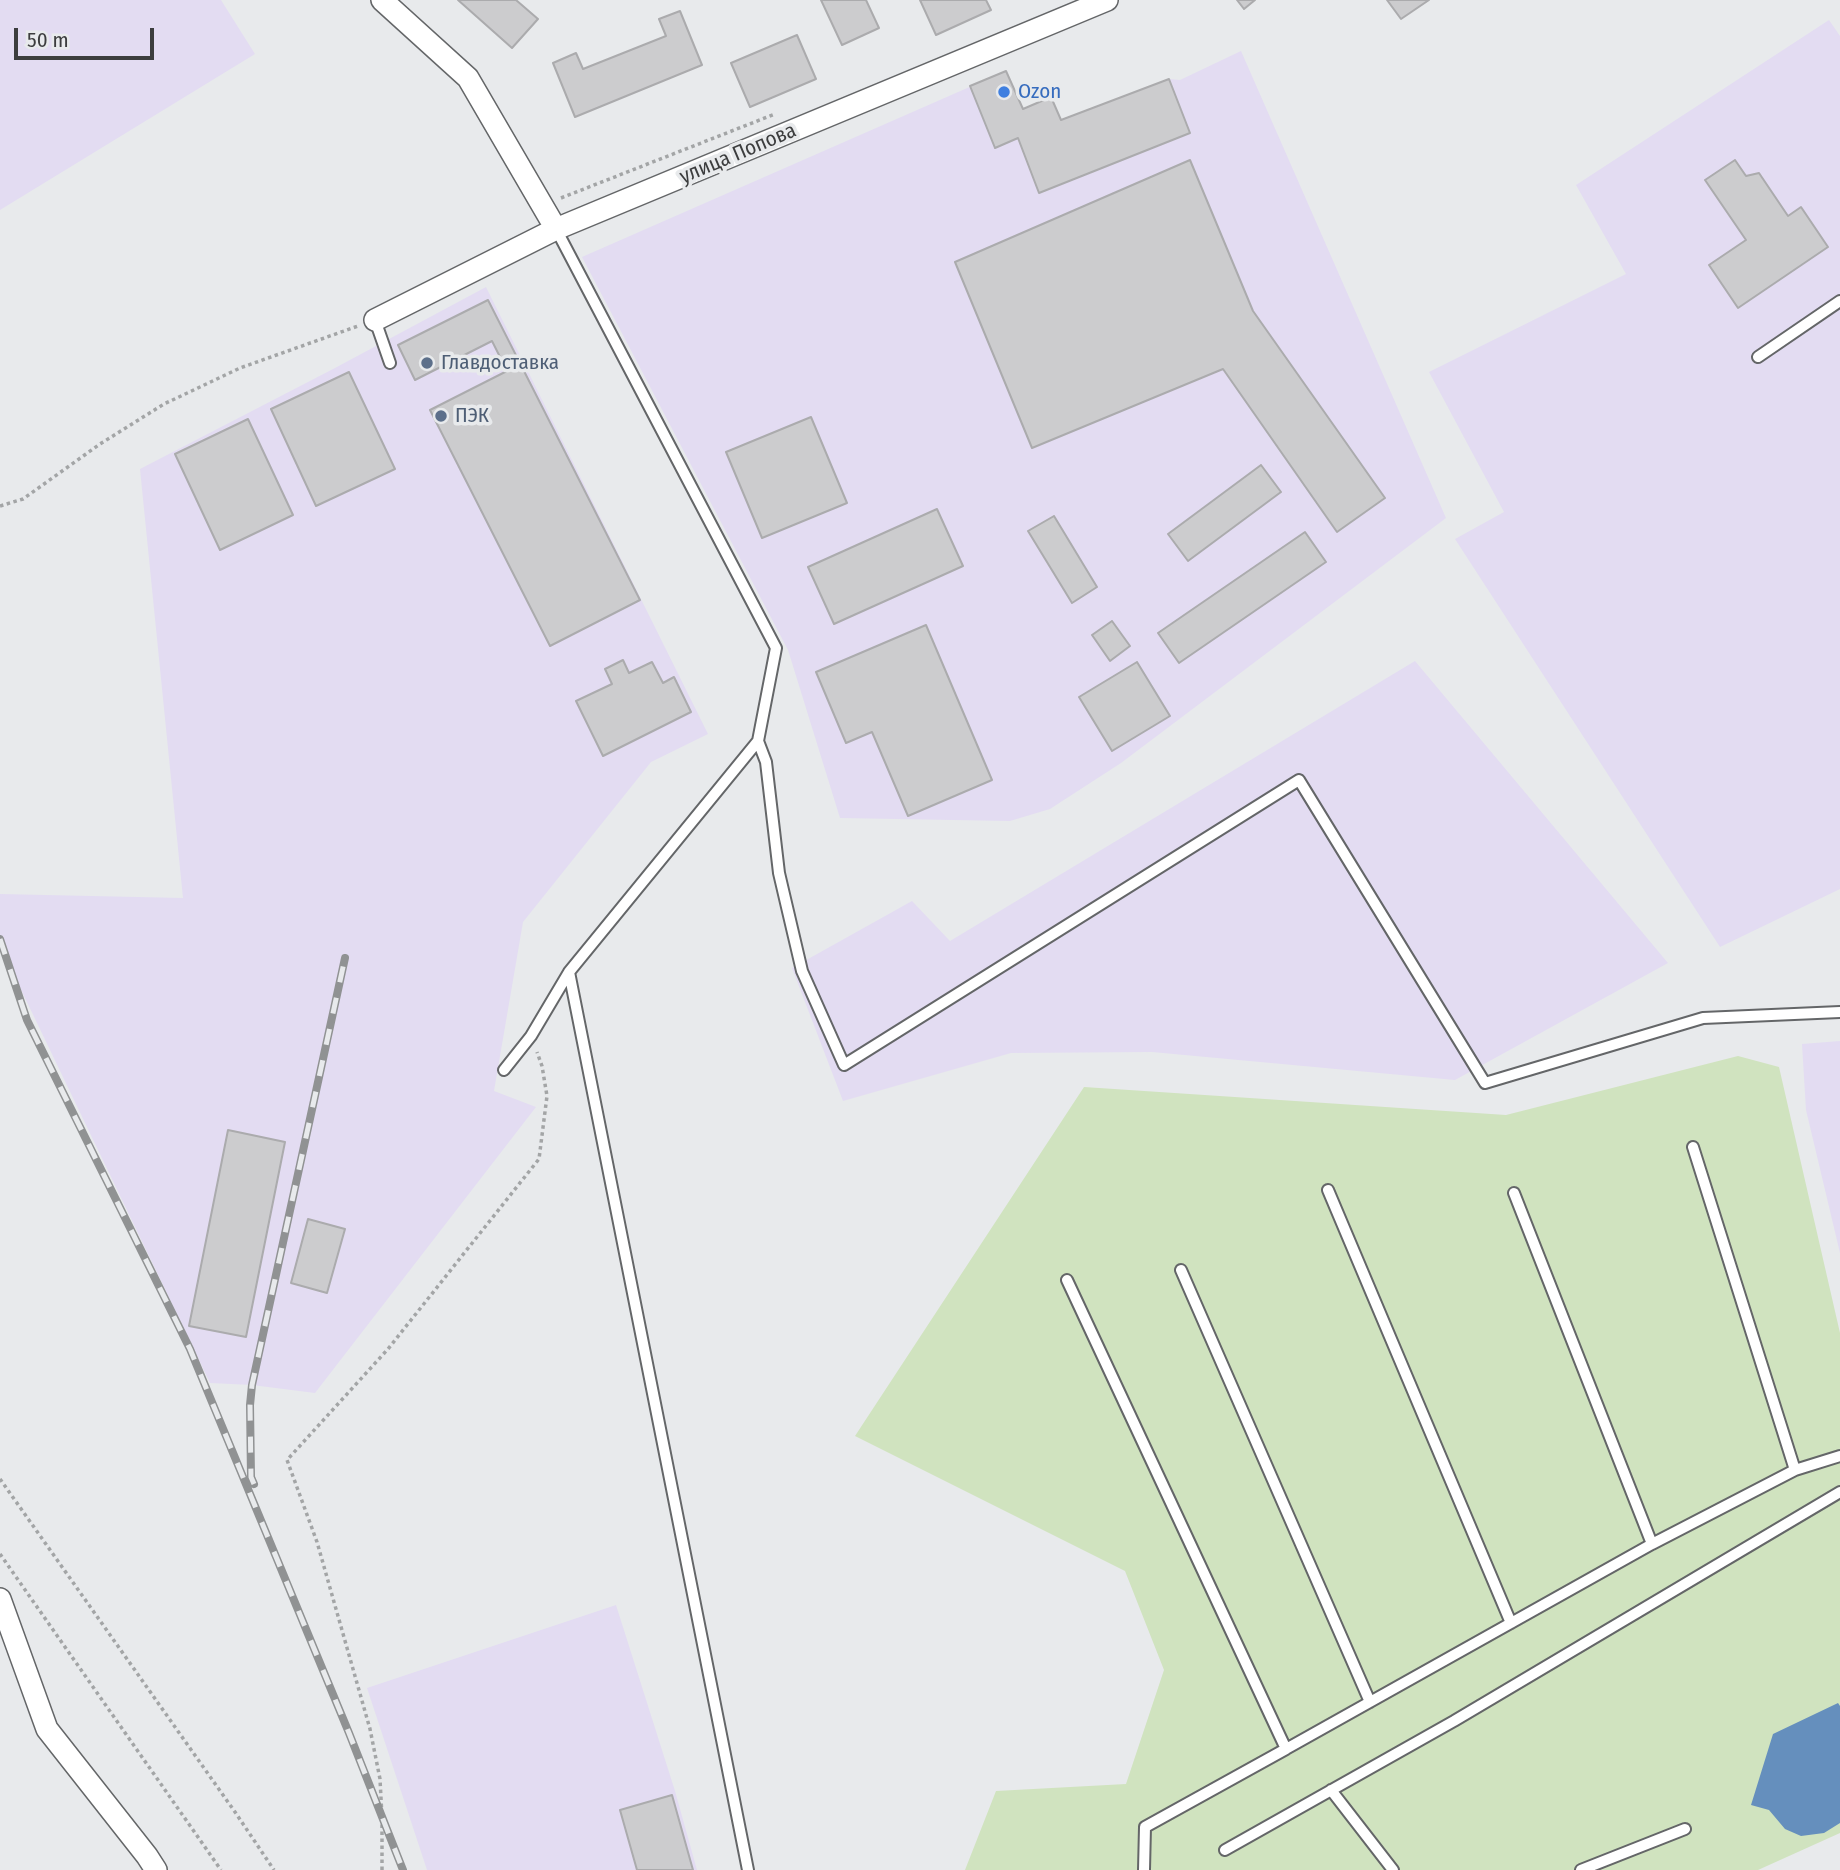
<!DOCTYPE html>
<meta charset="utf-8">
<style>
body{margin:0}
#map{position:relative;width:1840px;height:1870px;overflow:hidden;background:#e8eaec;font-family:"Fira Sans Condensed",sans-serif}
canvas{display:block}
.scale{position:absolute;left:14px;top:28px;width:140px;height:32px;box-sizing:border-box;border:4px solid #3c3d3e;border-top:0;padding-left:9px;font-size:21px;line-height:24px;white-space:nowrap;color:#3c3d3e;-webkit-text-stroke:5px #e8eaec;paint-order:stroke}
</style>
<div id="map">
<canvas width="1840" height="1870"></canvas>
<div class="scale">50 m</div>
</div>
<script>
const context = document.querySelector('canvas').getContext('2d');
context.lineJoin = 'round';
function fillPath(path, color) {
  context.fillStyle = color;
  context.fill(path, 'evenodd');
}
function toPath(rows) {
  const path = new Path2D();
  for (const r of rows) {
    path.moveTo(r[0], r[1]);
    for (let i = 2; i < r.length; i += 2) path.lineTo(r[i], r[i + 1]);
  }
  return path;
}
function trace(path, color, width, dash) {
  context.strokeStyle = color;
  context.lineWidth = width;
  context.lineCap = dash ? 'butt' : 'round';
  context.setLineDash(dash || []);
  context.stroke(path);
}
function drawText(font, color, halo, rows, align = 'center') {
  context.font = font + ' "Fira Sans Condensed",sans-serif';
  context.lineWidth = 7;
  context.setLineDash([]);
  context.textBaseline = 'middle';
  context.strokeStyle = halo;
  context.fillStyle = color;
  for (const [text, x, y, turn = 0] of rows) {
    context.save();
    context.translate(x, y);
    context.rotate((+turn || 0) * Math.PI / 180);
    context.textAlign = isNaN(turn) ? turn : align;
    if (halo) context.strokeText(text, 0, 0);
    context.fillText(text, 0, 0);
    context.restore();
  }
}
const industrial = toPath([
 [0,0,221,0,255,54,0,210],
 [1829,20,1840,36,1840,889,1720,947,1455,539,1504,512,1429,372,1626,274,1576,185],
 [1241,51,1446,518,1121,763,1050,809,1010,821,840,818,788,650,582,257,1006,71,1022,109,1051,97,1061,120,1169,79,1180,80],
 [486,287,708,734,651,762,523,922,494,1091,536,1107,315,1393,252,1385,210,1383,0,946,0,894,183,898,140,469,335,368],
 [1415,661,1668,963,1455,1080,1152,1052,1011,1053,843,1101,792,968,912,901,950,941],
 [1840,1041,1840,1253,1806,1110,1802,1044],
 [616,1605,675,1791,697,1870,427,1870,367,1688]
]);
const green = toPath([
 [1738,1056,1779,1067,1840,1333,1840,1833,1758,1870,965,1870,996,1791,1126,1784,1164,1670,1125,1571,855,1436,1084,1087,1506,1115]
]);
const water = toPath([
 [1838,1703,1840,1706,1840,1823,1824,1833,1801,1836,1785,1829,1769,1810,1751,1805,1773,1734]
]);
const building = toPath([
 [458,0,516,0,538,19,512,48,458,0],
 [821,0,866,0,879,28,842,45,821,0],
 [920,0,986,0,991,10,936,35,920,0],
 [1237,0,1255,0,1244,9,1237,0],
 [1387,0,1429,0,1401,19,1387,0],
 [680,11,702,65,575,117,553,63,576,53,583,69,666,36,659,19,680,11],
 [797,35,816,79,750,107,731,63,797,35],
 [1006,71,1023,109,1051,97,1061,120,1169,79,1190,133,1039,193,1018,138,995,148,970,86,1006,71],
 [1190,160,1253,311,1385,498,1337,532,1223,369,1032,448,955,262,1190,160],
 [1735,160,1746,176,1759,173,1788,216,1801,207,1828,247,1738,308,1709,265,1746,240,1705,180,1735,160],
 [488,300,640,600,550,646,430,410,507,371,492,341,415,380,398,345,488,300],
 [349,372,395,469,316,506,271,409,349,372],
 [811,417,847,503,762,538,726,452,811,417],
 [248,419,293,515,220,550,175,454,248,419],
 [1261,465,1281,492,1188,561,1168,534,1261,465],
 [937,509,963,566,834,624,808,567,937,509],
 [1054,516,1097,587,1072,603,1028,531,1054,516],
 [1305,532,1326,562,1179,663,1158,633,1305,532],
 [1112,621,1130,646,1110,661,1092,635,1112,621],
 [926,625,992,780,908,816,872,732,846,743,816,672,926,625],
 [623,660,629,673,652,662,663,683,674,677,691,712,603,756,576,701,612,684,605,669,623,660],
 [1137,662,1170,716,1112,751,1079,697,1137,662],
 [228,1130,285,1142,246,1337,189,1326,228,1130],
 [308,1219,345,1229,327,1293,291,1283,308,1219],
 [672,1795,693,1870,637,1870,620,1810,672,1795]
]);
const path = toPath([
 [561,198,775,114],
 [0,506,23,499,100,444,164,404,240,368,358,326],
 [0,1479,235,1812,274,1870],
 [0,1554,221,1870],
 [382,1870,382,1817,380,1779,370,1729,317,1542,287,1460,388,1349,539,1159,547,1096,542,1066,537,1052]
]);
const lane = toPath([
 [375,320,390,363],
 [1758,357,1840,301],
 [758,741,766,762,779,873,802,971,844,1065,1299,780,1485,1083,1703,1018,1840,1012],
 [569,972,748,1870],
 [504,1070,531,1036,569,972,758,741,776,648,556,229],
 [1693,1147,1795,1470],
 [1328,1190,1511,1623],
 [1514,1193,1652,1544],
 [1181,1270,1370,1702],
 [1067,1280,1286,1749,1652,1544,1795,1470,1840,1456],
 [1331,1790,1393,1870],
 [1225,1850,1454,1721,1840,1492],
 [1144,1870,1145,1827,1286,1749],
 [1581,1870,1685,1829]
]);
const street = toPath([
 [382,0,468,78,556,229],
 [375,320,556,229,1107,0],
 [0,1599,47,1729,147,1856,156,1870]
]);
const rail = toPath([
 [0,939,27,1020,190,1349,349,1733,403,1870],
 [254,1484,251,1477,250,1405,252,1385,345,958]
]);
const markers = [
 [1004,92,7,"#3f7fe0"],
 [427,363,7,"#5c6f8a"],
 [441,416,7,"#5c6f8a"]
];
const shopNames = [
 ["Ozon",1018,92]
];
const streetNames = [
 ["улица Попова",738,154,-23]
];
const serviceNames = [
 ["Главдоставка",441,363],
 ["ПЭК",455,416]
];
fillPath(industrial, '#e3dcf2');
fillPath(green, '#d0e3bf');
fillPath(water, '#658fbd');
fillPath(building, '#ccccce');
trace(building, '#ababad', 2);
trace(lane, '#646668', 14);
trace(street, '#646668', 24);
trace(path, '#a3a5a6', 3.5, [3.5, 3.5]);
trace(lane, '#fff', 10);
trace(street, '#fff', 21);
trace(rail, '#909293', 8);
trace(rail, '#e8eaec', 5, [16]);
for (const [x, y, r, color] of markers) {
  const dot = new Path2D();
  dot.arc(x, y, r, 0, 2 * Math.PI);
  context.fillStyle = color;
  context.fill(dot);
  trace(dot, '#e8eaec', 2.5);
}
drawText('21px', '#366cbe', '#e8eaec', shopNames, 'left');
drawText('21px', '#3c3d3e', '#e8eaec', streetNames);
drawText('21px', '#4e5e75', '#e8eaec', serviceNames, 'left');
</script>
